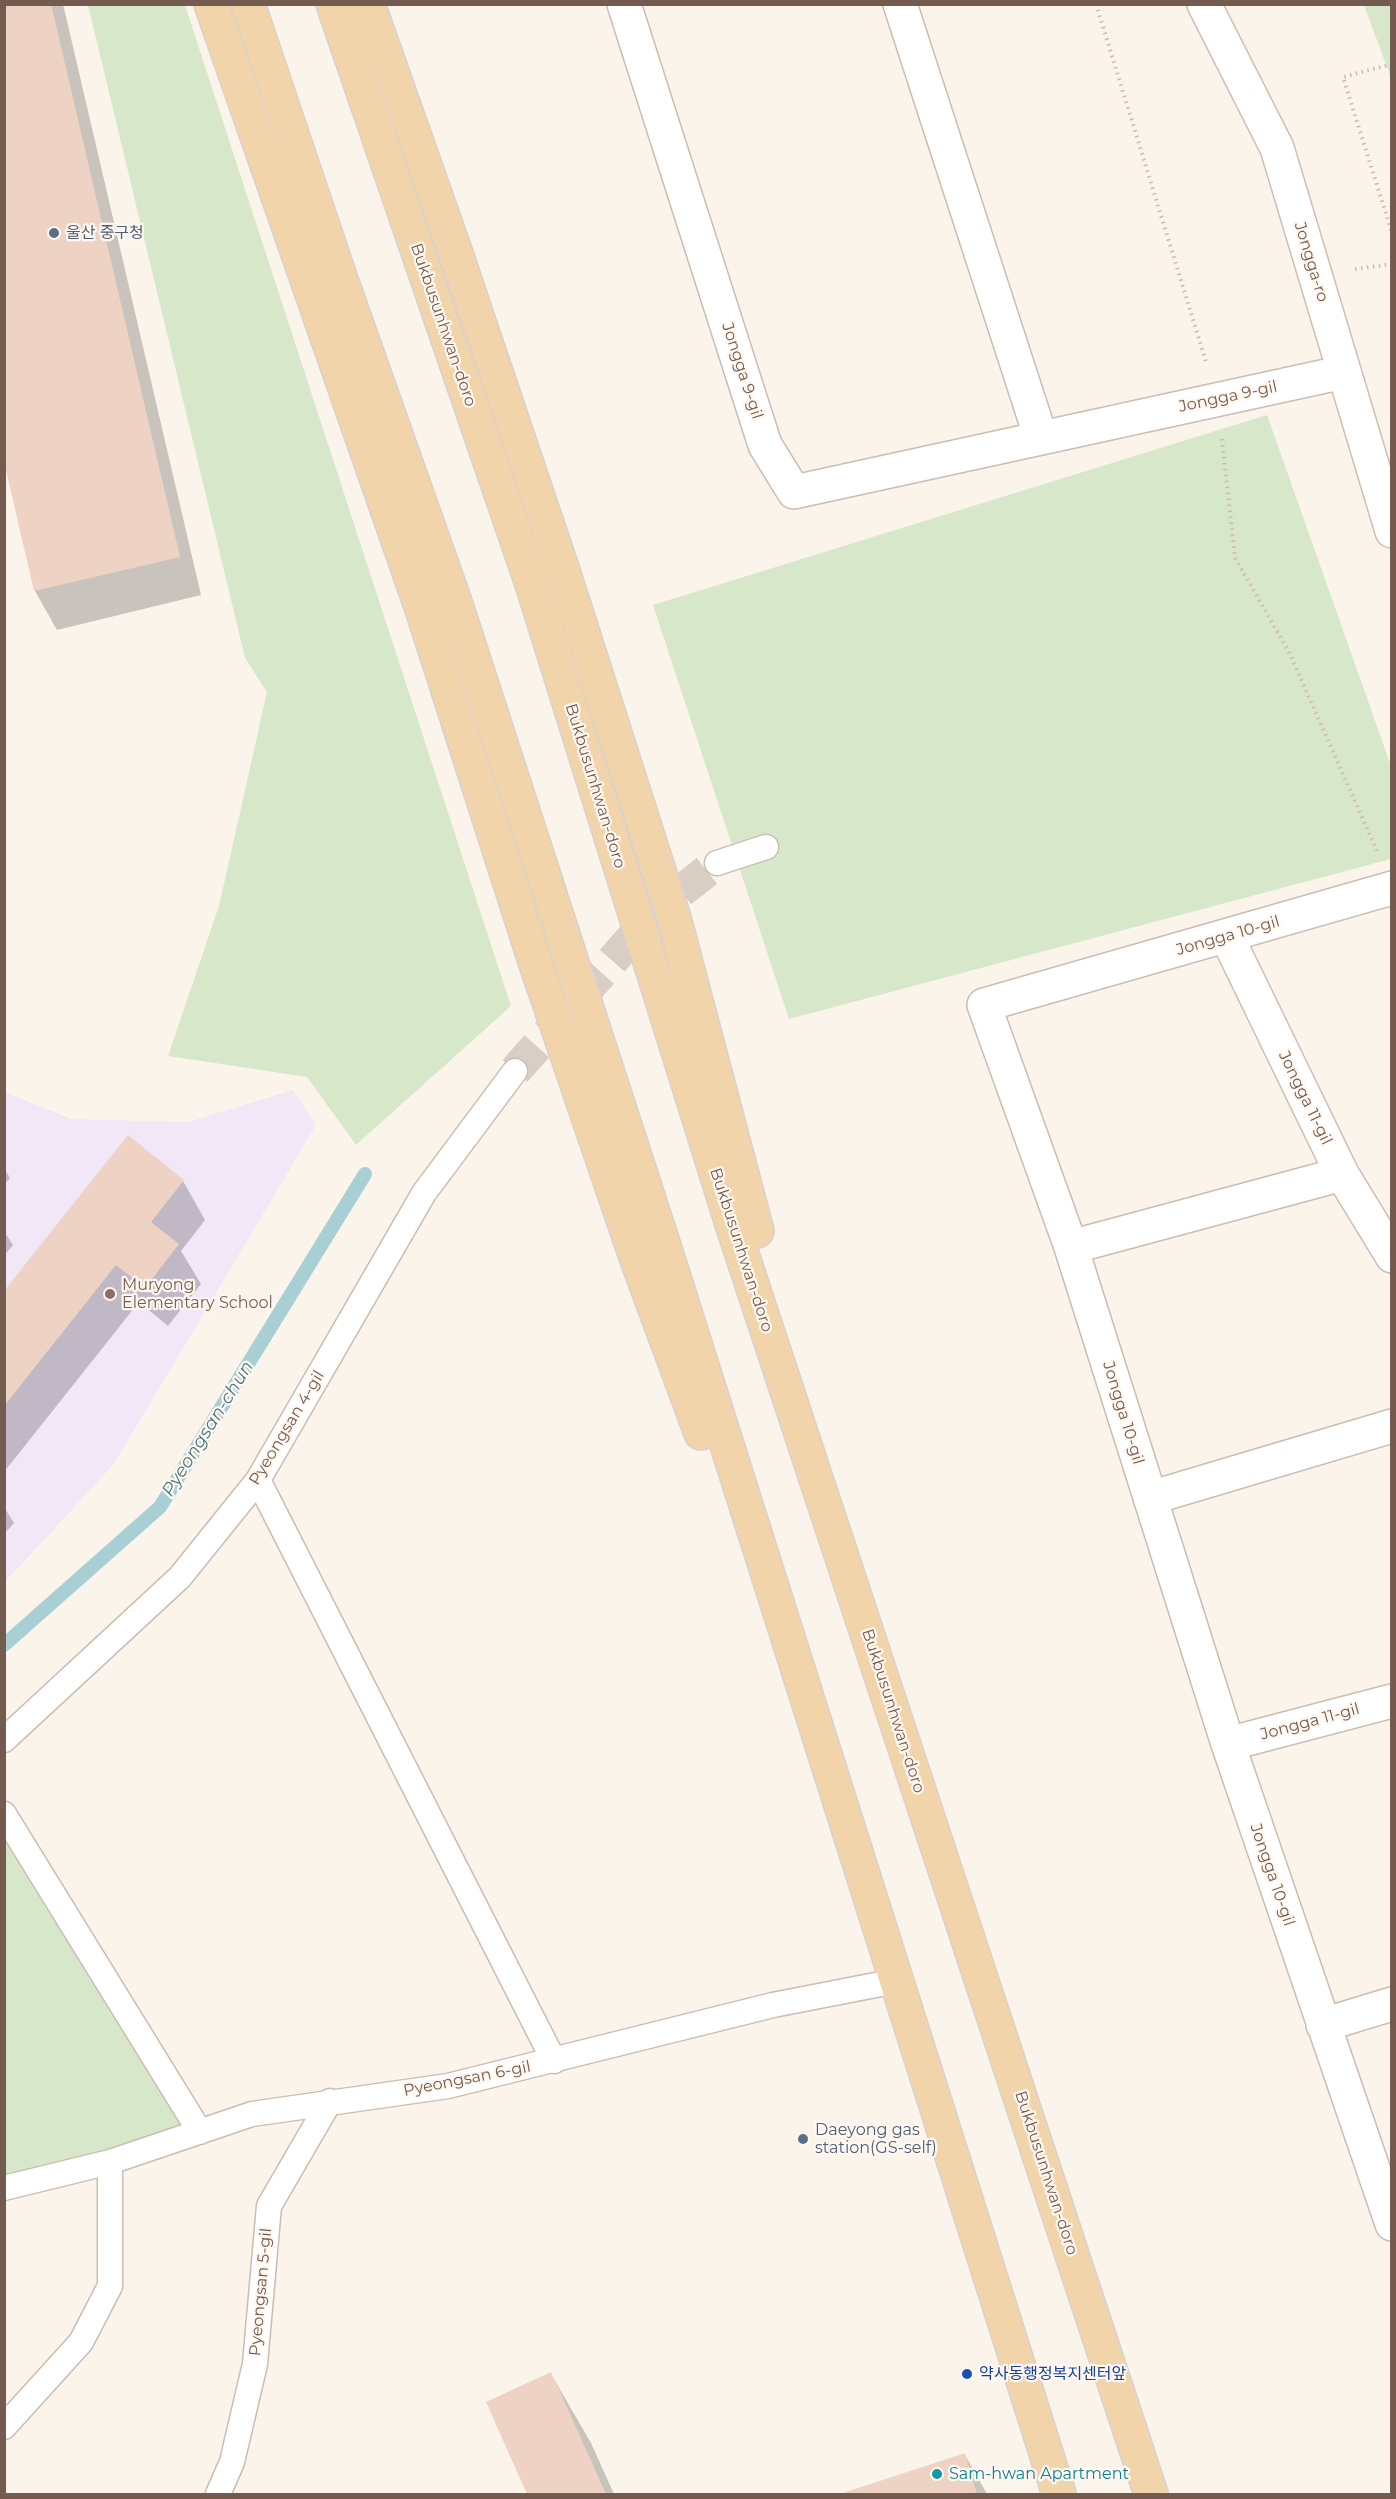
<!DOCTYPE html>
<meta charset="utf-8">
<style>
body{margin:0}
#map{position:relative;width:1396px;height:2499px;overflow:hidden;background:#fbf4eb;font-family:Montserrat,sans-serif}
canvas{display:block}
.frame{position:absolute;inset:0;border:6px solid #745b50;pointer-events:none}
</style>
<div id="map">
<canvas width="1396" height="2499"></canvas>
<div class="frame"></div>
</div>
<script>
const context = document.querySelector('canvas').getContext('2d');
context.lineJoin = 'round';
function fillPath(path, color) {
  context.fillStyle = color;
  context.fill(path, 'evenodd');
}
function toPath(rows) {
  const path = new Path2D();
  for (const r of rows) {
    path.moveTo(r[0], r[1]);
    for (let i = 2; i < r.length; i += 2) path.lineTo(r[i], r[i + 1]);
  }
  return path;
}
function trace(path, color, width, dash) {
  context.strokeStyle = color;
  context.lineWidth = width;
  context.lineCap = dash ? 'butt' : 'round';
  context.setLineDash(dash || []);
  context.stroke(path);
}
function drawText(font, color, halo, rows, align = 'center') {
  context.font = font + ' Montserrat,"Noto Sans KR",sans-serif';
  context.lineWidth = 4.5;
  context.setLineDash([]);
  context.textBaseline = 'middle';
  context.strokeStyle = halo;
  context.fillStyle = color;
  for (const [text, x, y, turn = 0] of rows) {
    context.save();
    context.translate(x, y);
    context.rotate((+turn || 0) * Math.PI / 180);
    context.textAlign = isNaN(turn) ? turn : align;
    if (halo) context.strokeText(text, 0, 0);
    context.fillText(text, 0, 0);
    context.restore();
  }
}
const education = toPath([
 [293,1090,316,1125,114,1464,5,1582,5,1092,71,1119,188,1122]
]);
const green = toPath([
 [88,5,185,5,511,1006,356,1145,307,1077,168,1056,219,906,267,692,245,658],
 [1364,5,1391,5,1391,78],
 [1267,415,1391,766,1391,859,789,1019,653,605],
 [4,1829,188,2127,106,2153,5,2175]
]);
const shadow = toPath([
 [4,4,63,4,201,595,57,630,35,591,4,455],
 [4,1168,10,1178,4,1185],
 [183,1181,205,1220,181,1251,201,1284,168,1326,139,1302,4,1472,4,1293],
 [4,1231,13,1245,4,1256],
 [4,1507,14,1523,4,1534],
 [551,2374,591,2443,614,2494,529,2494,488,2402],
 [965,2455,987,2494,843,2494]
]);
const stream = toPath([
 [4,1645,160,1507,365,1174]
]);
const building = toPath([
 [4,4,51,4,180,557,34,591,4,462],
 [128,1135,184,1180,151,1222,179,1244,145,1288,116,1265,4,1406,4,1291],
 [551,2372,606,2494,527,2494,486,2402],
 [965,2453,977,2494,840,2494]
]);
const streetTunnel = toPath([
 [515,1071,656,911,717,863]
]);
const path = toPath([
 [1096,4,1206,362],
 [1392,64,1343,77,1392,233],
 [1355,269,1392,264],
 [1222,439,1235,558,1289,652,1377,851]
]);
const lane = toPath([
 [717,863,766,847],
 [258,1480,554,2061],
 [4,1740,180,1577,258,1480,424,1193,515,1071],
 [4,1814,200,2132],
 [4,2188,110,2162,252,2114,448,2086,773,2005,896,1981],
 [4,2427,81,2342,110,2286,110,2162],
 [218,2494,232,2462,255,2364,269,2206,330,2101]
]);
const street = toPath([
 [624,4,765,445,794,492,1344,372],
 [900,4,1041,438],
 [1392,888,984,1005,1071,1247,1228,1744,1392,2224],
 [1227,937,1342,1174,1392,1256],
 [1071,1247,1342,1174],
 [1150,1498,1392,1426],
 [1228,1744,1392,1701],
 [1323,2025,1392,2004]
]);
const secondary = toPath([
 [1204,4,1277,148,1392,531]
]);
const primary = toPath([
 [211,4,422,609,535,961,636,1257,701,1433],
 [248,4,340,277,455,602,664,1246,1059,2494],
 [333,4,532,584,732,1224,1151,2494],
 [368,4,454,248,563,571,674,918,757,1231]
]);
const markers = [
 [54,233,6,"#5c6f8a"],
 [110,1294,6,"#8d6e63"],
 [803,2139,6,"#5c6f8a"],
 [967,2374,6,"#1a4fb4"],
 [937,2474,6,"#0f9aa8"]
];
const serviceNames = [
 ["울산 중구청",66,233],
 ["Daeyong gas",815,2130],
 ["station(GS-self)",815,2148]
];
const streetNames = [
 ["Jongga-ro",1311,262,73],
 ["Bukbusunhwan-doro",443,325,71],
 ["Jongga 9-gil",742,371,72],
 ["Jongga 9-gil",1228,397,-12],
 ["Bukbusunhwan-doro",595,786,73],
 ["Jongga 10-gil",1228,936,-16],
 ["Jongga 11-gil",1305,1098,64],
 ["Bukbusunhwan-doro",741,1250,72],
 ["Jongga 10-gil",1123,1413,73],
 ["Pyeongsan 4-gil",287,1428,-59],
 ["Bukbusunhwan-doro",893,1711,72],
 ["Jongga 11-gil",1310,1722,-15],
 ["Jongga 10-gil",1272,1875,71],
 ["Pyeongsan 6-gil",467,2079,-11],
 ["Bukbusunhwan-doro",1046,2173,72],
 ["Pyeongsan 5-gil",261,2292,-85]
];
const educationNames = [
 ["Muryong",122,1285],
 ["Elementary School",122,1303]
];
const transitNames = [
 ["약사동행정복지센터앞",979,2374]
];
const cultureNames = [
 ["Sam-hwan Apartment",949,2474]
];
const waterNames = [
 ["Pyeongsan-chun",208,1429,-58]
];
fillPath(education, '#f1e7f7');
fillPath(green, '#d7e8ca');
fillPath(shadow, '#0003');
trace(stream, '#a8cfd4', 14);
fillPath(building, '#eed3c5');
trace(streetTunnel, '#d9cec4', 33, [33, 16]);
trace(lane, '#ccbcb1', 27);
trace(street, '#ccbcb1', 36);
trace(secondary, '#d1beb2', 36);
trace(primary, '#d8d1ce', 36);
trace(path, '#d3b7a8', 4, [1.5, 4.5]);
trace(lane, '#fff', 24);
trace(street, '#fff', 33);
trace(secondary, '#fff', 33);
trace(primary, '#f2d4aa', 33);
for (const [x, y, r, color] of markers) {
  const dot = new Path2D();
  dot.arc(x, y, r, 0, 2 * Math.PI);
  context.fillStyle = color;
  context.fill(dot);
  trace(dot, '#fef8f1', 2);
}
drawText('16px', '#4e5e75', '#fef8f1', serviceNames, 'left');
drawText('16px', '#745b50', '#fef8f1', streetNames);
drawText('16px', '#785e54', '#fef8f1', educationNames, 'left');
drawText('16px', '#164399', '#fef8f1', transitNames, 'left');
drawText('16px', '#0d838f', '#fef8f1', cultureNames, 'left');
drawText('italic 18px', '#48777e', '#fef8f1', waterNames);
</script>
